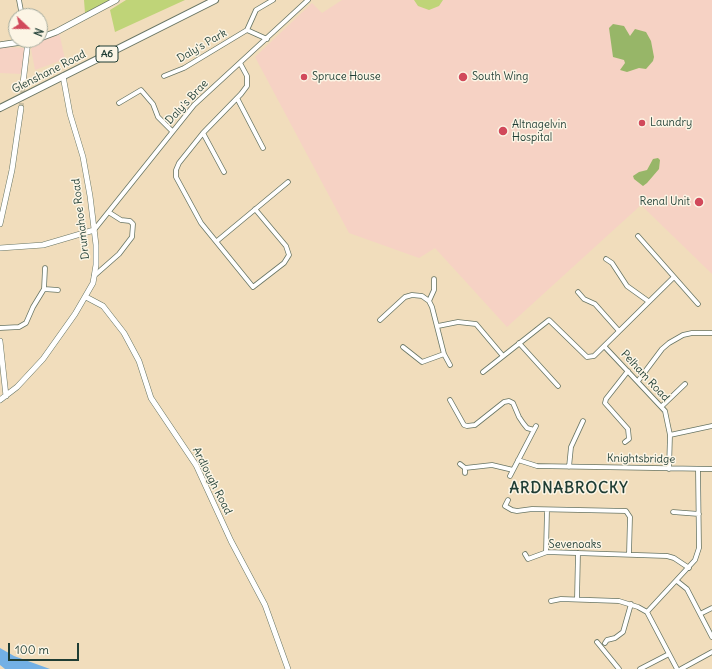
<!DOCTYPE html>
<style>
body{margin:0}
#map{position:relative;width:712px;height:669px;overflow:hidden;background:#f1ddbc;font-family:Delius,sans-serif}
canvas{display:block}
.north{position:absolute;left:8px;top:8px;width:40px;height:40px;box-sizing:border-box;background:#fcf5e5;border:1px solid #a4ab9e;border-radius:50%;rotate:112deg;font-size:11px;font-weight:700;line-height:16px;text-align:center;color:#1f3d34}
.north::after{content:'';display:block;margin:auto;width:14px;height:18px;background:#d1495b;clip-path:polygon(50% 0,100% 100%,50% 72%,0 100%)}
.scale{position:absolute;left:8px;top:643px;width:71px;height:18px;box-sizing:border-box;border:2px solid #1f3d34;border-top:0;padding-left:5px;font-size:12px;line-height:14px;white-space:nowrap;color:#1f3d34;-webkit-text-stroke:3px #fcf5e5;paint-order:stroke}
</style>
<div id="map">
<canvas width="712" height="669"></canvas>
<div class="north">N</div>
<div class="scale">100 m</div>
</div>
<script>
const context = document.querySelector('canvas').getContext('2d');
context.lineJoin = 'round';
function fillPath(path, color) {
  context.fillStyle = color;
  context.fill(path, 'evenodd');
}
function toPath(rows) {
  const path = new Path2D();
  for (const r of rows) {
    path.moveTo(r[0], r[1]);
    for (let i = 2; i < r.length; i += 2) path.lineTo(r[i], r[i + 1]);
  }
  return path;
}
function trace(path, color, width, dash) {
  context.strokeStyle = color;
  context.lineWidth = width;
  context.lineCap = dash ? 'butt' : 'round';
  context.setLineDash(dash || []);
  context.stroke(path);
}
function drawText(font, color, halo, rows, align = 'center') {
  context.font = font + ' Delius,sans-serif';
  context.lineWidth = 3;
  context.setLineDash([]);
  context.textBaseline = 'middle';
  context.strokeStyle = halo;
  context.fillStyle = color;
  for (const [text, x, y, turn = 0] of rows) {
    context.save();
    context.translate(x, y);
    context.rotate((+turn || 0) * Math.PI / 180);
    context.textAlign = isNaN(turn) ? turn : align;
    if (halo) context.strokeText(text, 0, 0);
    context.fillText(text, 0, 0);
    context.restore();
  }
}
const built = toPath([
 [342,0,712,0,712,274,641,205,507,327,435,248,419,258,349,233,255,57,312,3,322,13],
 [59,32,65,59,35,70,31,49,35,43],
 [6,47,25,48,21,74,0,73,0,48]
]);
const green = toPath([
 [84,0,111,0,85,13],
 [126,0,185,0,115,32,110,10],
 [414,0,443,0,439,6,429,10,418,6]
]);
const forest = toPath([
 [613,24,624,26,630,36,635,29,646,32,651,41,654,57,653,61,646,69,639,68,627,72,620,70,625,63,624,60,613,57,609,28],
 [658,158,660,160,659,169,647,183,643,186,634,179,633,176,639,172,647,170,653,159]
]);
const water = toPath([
 [0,648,14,656,50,669,5,669,0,665]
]);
const tertiaryTunnel = toPath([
 [21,108,23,83]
]);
const minor = toPath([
 [19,0,22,16],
 [247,30,256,10,273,0],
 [240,63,247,76,247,86,241,94,203,133,179,163,176,170,176,177,201,223,253,287,284,263,289,255,286,246,255,209],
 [164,76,184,68,247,30,267,39],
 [237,98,263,148],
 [119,103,141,90,153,104,158,117,172,131],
 [203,133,224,172],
 [94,230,194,105,308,0],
 [638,236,698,304],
 [217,241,288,182],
 [606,259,612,263,627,286,648,301],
 [94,276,119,254,132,237,133,224,130,221,121,220,110,213],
 [44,289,58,290],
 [578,292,584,299,595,304,619,331],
 [429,301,434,290,434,279],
 [380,320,405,297,412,295,422,296,429,301,432,307,444,354,450,365],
 [438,326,458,322,476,324,503,356],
 [0,328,19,327,26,323,33,307,44,289,45,268],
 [519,343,558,386],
 [604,346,665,411,670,435,669,469],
 [403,347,422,362,444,354],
 [483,372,549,320,587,357,594,356,674,277],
 [638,381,662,349,669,343,683,335,692,333,712,333],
 [450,400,464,425,467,426,475,425,504,402,509,401,513,403,519,417,523,423,527,428,534,430],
 [662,406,685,384],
 [670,435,712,426],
 [625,442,629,439,628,429,605,403,606,399,628,371],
 [518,460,537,466,712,469],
 [460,464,465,468,465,473],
 [569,467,571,447,583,421],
 [465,468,492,465,513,470],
 [510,476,536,426],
 [508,500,505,506,512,510,517,511,532,509,626,511,630,517,629,554],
 [673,512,699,514],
 [546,552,547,510],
 [525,554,528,559,547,552,667,556,674,558,689,568],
 [677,581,687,589,712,637],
 [577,599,578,553],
 [551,601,561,599,619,601,638,607,647,612,677,669],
 [647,612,695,560,699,548,698,469],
 [700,614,712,608],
 [597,642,619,669],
 [605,643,607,640,615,638,623,632,631,604],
 [640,669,669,654],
 [681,669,712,652]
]);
const tertiary = toPath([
 [23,83,28,41],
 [0,224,12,170,21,108],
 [0,248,43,245,94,230],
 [86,297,103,306,124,333,139,361,151,398,196,465,231,541,265,605,288,669],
 [0,341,6,396],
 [0,400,17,387,43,359,75,314,93,283,96,265,96,245,90,196,83,157,70,114,63,76]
]);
const secondary = toPath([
 [40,38,56,32,116,0],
 [0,45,34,40]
]);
const trunk = toPath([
 [0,108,215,0]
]);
const markers = [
 [304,77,4,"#d1495b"],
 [463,77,5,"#d1495b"],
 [642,123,4,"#d1495b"],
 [503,131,5,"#d1495b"],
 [699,202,5,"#d1495b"]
];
const shields = [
 [107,54,22]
];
const shieldNames = [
 ["A6",107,54]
];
const streetNames = [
 ["Daly's Park",202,46,-30],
 ["Glenshane Road",49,72,-27],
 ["Daly's Brae",187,102,-47],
 ["Drumahoe Road",81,219,-97],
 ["Pelham Road",645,376,47],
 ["Knightsbridge",641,459,1],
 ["Ardlough Road",212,481,63],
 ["Sevenoaks",575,545]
];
const poiNames = [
 ["Spruce House",312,77],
 ["South Wing",472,77],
 ["Laundry",650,123],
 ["Altnagelvin",512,125],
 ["Hospital",512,138],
 ["Renal Unit",690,202,"right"]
];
const districtNames = [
 ["ARDNABROCKY",569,489]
];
fillPath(built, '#f6d2c4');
fillPath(green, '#bfd478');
fillPath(forest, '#97b668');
fillPath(water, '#73b0e5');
trace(tertiaryTunnel, '#c7bda1', 5, [5, 2.5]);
trace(minor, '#687564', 5.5);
trace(tertiary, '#687564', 6);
trace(secondary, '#687564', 7);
trace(trunk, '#687564', 8);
trace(minor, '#fff', 4);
trace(tertiary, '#fff', 5);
trace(secondary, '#fff', 5.5);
trace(trunk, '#fff', 6);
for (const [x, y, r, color] of markers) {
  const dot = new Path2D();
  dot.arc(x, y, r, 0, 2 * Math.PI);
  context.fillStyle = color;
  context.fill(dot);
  trace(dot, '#fcf5e5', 1.5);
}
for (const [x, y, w] of shields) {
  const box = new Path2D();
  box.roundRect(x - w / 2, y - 8, w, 16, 3);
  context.fillStyle = '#fcf5e5';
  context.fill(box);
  trace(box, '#1f3d34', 1);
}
drawText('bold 10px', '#1f3d34', null, shieldNames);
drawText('11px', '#1f3d34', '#fcf5e5', streetNames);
drawText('11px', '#1f3d34', '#fcf5e5', poiNames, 'left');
context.letterSpacing = '1px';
drawText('bold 15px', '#1f3d34', '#fcf5e5', districtNames);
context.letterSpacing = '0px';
</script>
